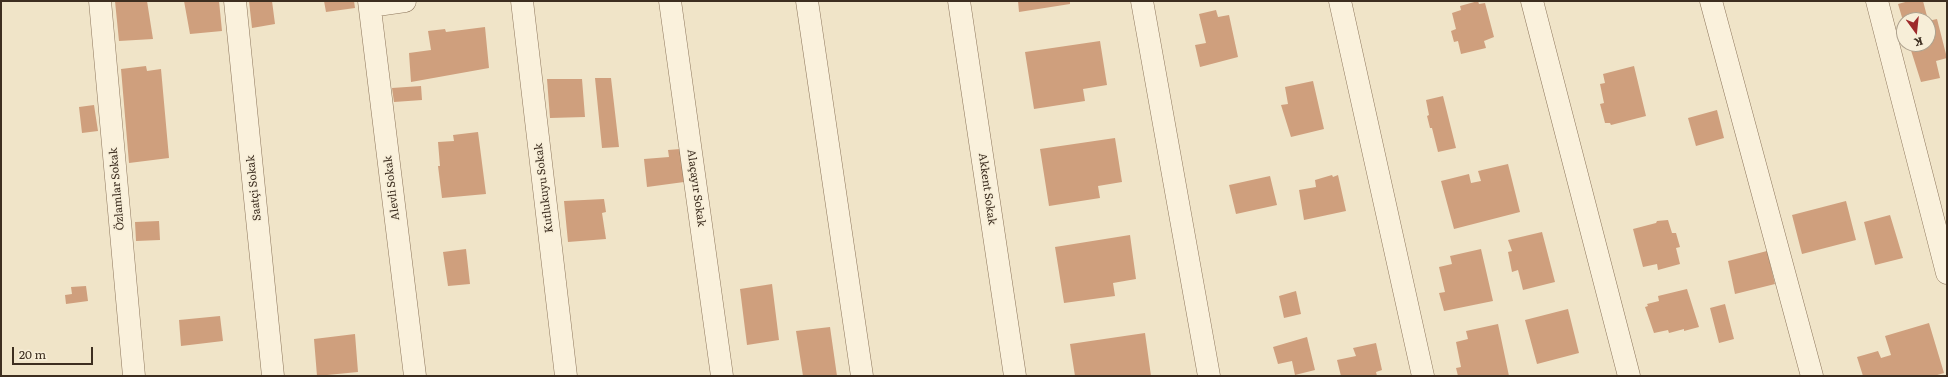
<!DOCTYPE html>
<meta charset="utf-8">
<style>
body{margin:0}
#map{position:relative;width:1948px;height:377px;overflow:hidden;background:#f0e4c8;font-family:Literata,serif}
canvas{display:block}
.frame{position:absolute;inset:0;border:2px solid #3d2e20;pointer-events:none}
.north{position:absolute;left:1896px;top:12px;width:40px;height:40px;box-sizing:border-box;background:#f7eed8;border:1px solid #ada18e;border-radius:50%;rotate:165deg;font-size:11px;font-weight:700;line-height:16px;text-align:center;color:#3d2e20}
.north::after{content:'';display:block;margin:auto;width:14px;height:18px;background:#9e2a2b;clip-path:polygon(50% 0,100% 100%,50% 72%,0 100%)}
.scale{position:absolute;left:12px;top:347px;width:81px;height:18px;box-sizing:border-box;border:2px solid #3d2e20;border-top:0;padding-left:5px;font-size:12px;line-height:14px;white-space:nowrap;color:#3d2e20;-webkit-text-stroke:3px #f7eed8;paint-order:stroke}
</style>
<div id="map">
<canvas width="1948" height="377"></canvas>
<div class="frame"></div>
<div class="north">K</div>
<div class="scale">20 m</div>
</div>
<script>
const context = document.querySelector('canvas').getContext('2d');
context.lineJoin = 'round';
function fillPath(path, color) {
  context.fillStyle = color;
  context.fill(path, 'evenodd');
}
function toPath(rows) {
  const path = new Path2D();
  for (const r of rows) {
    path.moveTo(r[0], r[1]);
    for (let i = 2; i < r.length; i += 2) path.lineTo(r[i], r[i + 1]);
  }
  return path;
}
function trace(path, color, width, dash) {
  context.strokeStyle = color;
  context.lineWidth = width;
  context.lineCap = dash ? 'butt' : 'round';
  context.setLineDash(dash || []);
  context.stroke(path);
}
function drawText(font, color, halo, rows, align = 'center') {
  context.font = font + ' Literata,serif';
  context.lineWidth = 3;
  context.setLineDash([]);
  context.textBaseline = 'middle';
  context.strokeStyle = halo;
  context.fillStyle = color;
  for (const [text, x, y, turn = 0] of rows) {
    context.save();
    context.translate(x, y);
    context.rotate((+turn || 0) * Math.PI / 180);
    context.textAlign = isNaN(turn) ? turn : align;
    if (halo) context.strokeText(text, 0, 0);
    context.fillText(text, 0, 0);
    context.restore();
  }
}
const building = toPath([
 [115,1,147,1,153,39,119,41],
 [184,1,219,1,222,31,190,34],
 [249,1,272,1,275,24,252,28],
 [324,1,354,1,355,8,326,12],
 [1018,1,1070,1,1070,4,1019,12],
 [1478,1,1479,4,1485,3,1494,37,1484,41,1486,48,1461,54,1458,41,1454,42,1451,31,1456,29,1452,13,1461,10,1460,6],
 [1909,1,1923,1,1928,20,1904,20,1904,24,1898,4],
 [1216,10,1218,17,1229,15,1238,57,1200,67,1195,45,1206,43,1199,14],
 [1937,19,1947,58,1936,61,1940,78,1921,82,1909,44,1928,44,1928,21],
 [485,27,489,68,411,82,409,53,431,50,428,31,445,29,446,32],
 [1100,41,1107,85,1083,89,1085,101,1034,109,1025,52],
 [146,66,147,71,161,69,169,158,129,163,121,69],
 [1634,66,1646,116,1611,125,1610,123,1605,123,1600,104,1604,103,1600,84,1605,83,1603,74],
 [595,78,611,78,619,147,602,148],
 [547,79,582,79,585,117,550,118],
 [1313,81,1324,129,1291,137,1281,105,1288,104,1285,87],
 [421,86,422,100,394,102,392,88],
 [1443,96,1456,148,1438,152,1432,128,1430,128,1427,116,1429,115,1426,100],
 [94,105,98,131,82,133,79,107],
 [1717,110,1724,138,1696,146,1688,118],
 [478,132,486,194,442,198,438,166,440,166,438,142,454,141,453,135],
 [1115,138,1122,182,1098,186,1100,198,1049,206,1040,149],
 [680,149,684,182,647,187,644,159,669,157,668,150],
 [1508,164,1520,212,1454,229,1441,181,1469,174,1471,183,1481,181,1478,171],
 [1332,175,1333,177,1338,175,1346,211,1304,220,1299,190,1316,187,1315,180],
 [1270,176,1277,205,1236,214,1229,185],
 [604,199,606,212,602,213,606,239,568,242,564,201],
 [1846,201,1856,240,1802,254,1792,215],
 [1890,215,1903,258,1875,265,1864,222],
 [1668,220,1672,233,1676,233,1680,247,1676,248,1680,264,1658,270,1657,264,1643,267,1633,229,1656,223,1657,221],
 [159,221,160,240,136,241,135,222],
 [1542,232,1555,282,1523,290,1518,270,1512,272,1508,252,1512,251,1508,240],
 [1130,235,1136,279,1113,283,1115,296,1064,303,1055,247],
 [466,249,470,284,448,286,443,252],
 [1481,249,1493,301,1444,311,1439,293,1445,292,1439,267,1452,264,1450,256],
 [1767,251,1775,284,1735,294,1728,261],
 [772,284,779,340,747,345,740,289],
 [86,286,88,301,66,304,65,295,72,294,71,287],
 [1687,289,1699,327,1684,331,1684,329,1669,333,1668,330,1654,333,1645,307,1648,306,1647,304,1659,301,1658,296],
 [1296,291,1301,314,1284,318,1279,296],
 [1725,304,1734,339,1719,343,1710,308],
 [1568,309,1579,353,1537,364,1525,320],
 [220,316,223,341,181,346,179,320],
 [1929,323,1944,373,1934,376,1863,376,1857,357,1878,351,1881,358,1891,355,1885,336],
 [1498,324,1509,376,1458,376,1456,368,1461,367,1456,342,1468,339,1466,331],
 [830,327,837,376,803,376,796,331],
 [1145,333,1151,376,1075,376,1070,344],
 [355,334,358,372,317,376,314,339],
 [1307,337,1315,370,1295,375,1292,361,1278,364,1273,347],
 [1376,343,1382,370,1376,372,1377,376,1341,376,1337,360,1356,356,1353,348]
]);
const minor = toPath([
 [100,1,134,376],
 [235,1,273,376],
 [369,1,415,376],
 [522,1,566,376],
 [670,1,722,376],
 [807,1,862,376],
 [959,1,1015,376],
 [1142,1,1209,376],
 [1340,1,1423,376],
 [1532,1,1629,376],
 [1711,1,1812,376],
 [1877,1,1947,273],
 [370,6,405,1]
]);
const streetNames = [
 ["Saatçi Sokak",254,188,-96],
 ["Alevli Sokak",392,188,-97],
 ["Kutlukuyu Sokak",544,188,-97],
 ["Alaçayır Sokak",696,188,82],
 ["Özlamlar Sokak",117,189,-95],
 ["Akkent Sokak",987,189,82]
];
fillPath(building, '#cf9f7d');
trace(minor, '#8d765c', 23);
trace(minor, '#faf1dc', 22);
drawText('11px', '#3d2e20', '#f7eed8', streetNames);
</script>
